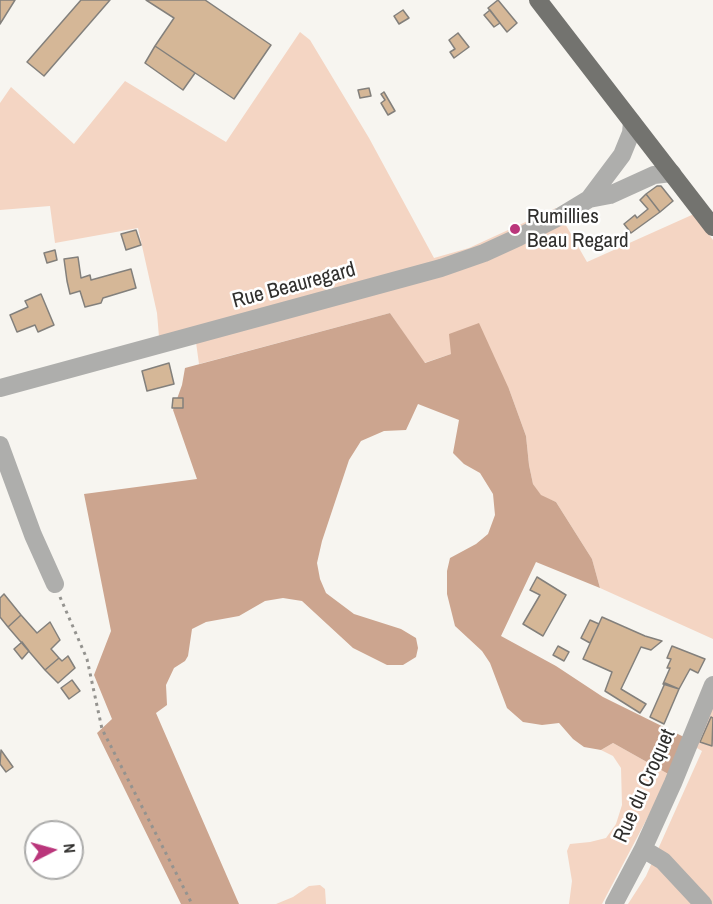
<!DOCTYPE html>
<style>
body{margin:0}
#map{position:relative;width:713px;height:904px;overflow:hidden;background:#f7f5f0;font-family:"Archivo Narrow",sans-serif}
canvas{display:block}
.north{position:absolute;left:24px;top:820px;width:60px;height:60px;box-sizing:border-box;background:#fff;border:2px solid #acacab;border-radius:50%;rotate:84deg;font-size:16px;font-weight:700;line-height:24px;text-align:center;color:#302f2d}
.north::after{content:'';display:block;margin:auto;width:21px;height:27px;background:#ba367b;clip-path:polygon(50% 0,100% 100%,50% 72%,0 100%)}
</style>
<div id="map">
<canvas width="713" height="904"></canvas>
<div class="north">N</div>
</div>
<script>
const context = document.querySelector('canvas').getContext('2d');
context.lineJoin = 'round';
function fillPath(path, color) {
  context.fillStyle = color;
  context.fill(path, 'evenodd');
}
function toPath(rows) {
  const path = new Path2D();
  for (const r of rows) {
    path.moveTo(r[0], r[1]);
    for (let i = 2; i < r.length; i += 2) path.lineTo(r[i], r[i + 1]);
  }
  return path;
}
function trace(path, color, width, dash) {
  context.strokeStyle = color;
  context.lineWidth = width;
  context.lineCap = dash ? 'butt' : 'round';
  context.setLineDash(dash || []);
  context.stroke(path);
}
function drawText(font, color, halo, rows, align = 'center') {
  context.font = font + ' "Archivo Narrow",sans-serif';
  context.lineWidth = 5;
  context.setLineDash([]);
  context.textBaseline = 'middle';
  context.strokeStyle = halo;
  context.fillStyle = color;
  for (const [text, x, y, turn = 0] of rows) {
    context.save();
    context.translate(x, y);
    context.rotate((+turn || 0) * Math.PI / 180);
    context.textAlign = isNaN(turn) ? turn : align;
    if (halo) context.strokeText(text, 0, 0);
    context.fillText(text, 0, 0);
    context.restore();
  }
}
const green = toPath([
 [300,32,310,40,369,138,434,258,469,248,556,208,587,262,694,214,713,240,713,639,600,588,592,559,556,502,541,496,533,484,529,465,526,436,509,389,451,354,424,363,390,313,199,364,194,328,159,337,157,313,138,228,55,243,50,206,0,210,0,103,11,87,74,144,125,81,226,142],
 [713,697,713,904,628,904,646,876,702,751,692,745],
 [613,743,670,775,602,904,569,904,572,881,567,851,570,844,590,842,606,838,616,824,622,805,621,768,613,756,601,750],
 [320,885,325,889,326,904,276,904,293,897,309,886]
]);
const forest = toPath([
 [390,313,425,363,451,354,449,334,479,323,509,389,526,436,529,465,533,484,541,495,556,502,592,559,600,588,536,562,501,636,556,666,603,697,688,739,670,775,613,743,601,750,584,747,573,739,559,723,542,725,523,722,507,708,490,663,482,651,455,626,447,594,447,571,450,558,476,544,488,534,495,515,493,494,480,473,464,464,453,453,459,420,418,404,406,430,384,431,361,441,349,460,322,541,317,563,320,579,326,593,354,614,401,629,416,638,418,648,416,657,403,665,387,665,353,648,302,601,283,598,265,601,239,616,206,622,192,629,188,656,185,661,174,668,166,685,167,705,156,713,239,904,181,904,97,733,112,719,94,675,111,631,84,494,197,479,173,410,182,385,185,368]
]);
const building = toPath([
 [0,0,15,0,0,24,0,0],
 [81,0,110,0,44,76,27,62,81,0],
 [146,0,205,0,271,45,234,99,155,46,174,18,146,0],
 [498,0,517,23,507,32,488,8,498,0],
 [403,10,409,18,399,24,394,16,403,10],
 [490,10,500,23,494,27,484,15,490,10],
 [458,33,469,47,454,58,450,52,455,49,449,40,458,33],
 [155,46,195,73,183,90,145,63,155,46],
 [369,88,371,96,360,98,358,90,369,88],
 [384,92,395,111,388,115,381,103,385,100,381,94,384,92],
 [657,186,661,186,673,201,660,212,646,194,657,186],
 [646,194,660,212,631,233,624,224,635,215,637,218,648,209,640,200,646,194],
 [136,230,141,245,126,250,121,234,136,230],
 [55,250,57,260,47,263,44,253,55,250],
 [78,257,81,278,90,275,91,280,131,269,136,288,103,298,101,303,85,307,80,291,70,294,67,281,64,259,78,257],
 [41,294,54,325,38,332,35,325,17,332,10,315,28,307,25,301,41,294],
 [169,363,174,384,147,391,142,371,169,363],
 [173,398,183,398,183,408,172,408,173,398],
 [537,577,566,595,543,636,523,624,540,595,530,590,537,577],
 [4,594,21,615,8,627,0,617,0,598,4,594],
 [21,615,37,633,50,622,60,640,51,649,59,658,45,670,8,627,21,615],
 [602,617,645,636,662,641,651,650,641,647,621,689,646,704,640,713,605,691,612,672,583,659,602,617],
 [590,620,599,624,590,643,581,638,590,620],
 [22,642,29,651,22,659,14,649,22,642],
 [558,646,569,652,564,661,553,655,558,646],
 [672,646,705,659,698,673,690,669,679,689,663,684,670,668,667,668,671,659,667,658,672,646],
 [68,656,75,668,58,683,45,670,59,658,62,661,68,656],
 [72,680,80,691,69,699,61,688,72,680],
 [665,683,679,689,664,724,650,717,665,683],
 [711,717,713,718,712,746,700,742,711,717],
 [1,750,13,767,6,772,0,764,1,750]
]);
const path = toPath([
 [60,597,87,659,102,729,192,904]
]);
const minor = toPath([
 [589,199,622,155,631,133,632,122],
 [0,388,441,268,484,253,519,237,561,216,589,199,610,195,654,175,672,173],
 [0,445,33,535,55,584],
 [643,849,663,861,703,904],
 [614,904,643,849,673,783,713,685]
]);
const major = toPath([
 [538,0,713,227]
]);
const markers = [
 [515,229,6,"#ba367b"]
];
const poiNames = [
 ["Rumillies",527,217],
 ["Beau Regard",527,241]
];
const streetNames = [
 ["Rue Beauregard",294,286,-15],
 ["Rue du Croquet",645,786,-66]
];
fillPath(green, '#f4d5c3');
fillPath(forest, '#cca58f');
fillPath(building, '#d5b797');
trace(building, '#83807c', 1.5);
trace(path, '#94938f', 3, [3, 4.5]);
trace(minor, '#aeaeac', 18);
trace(major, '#73736f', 18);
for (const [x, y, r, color] of markers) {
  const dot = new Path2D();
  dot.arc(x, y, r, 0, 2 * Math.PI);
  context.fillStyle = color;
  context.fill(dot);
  trace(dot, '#fff', 2);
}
drawText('21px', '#302f2d', '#fff', poiNames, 'left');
drawText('21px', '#302f2d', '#fff', streetNames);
</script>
